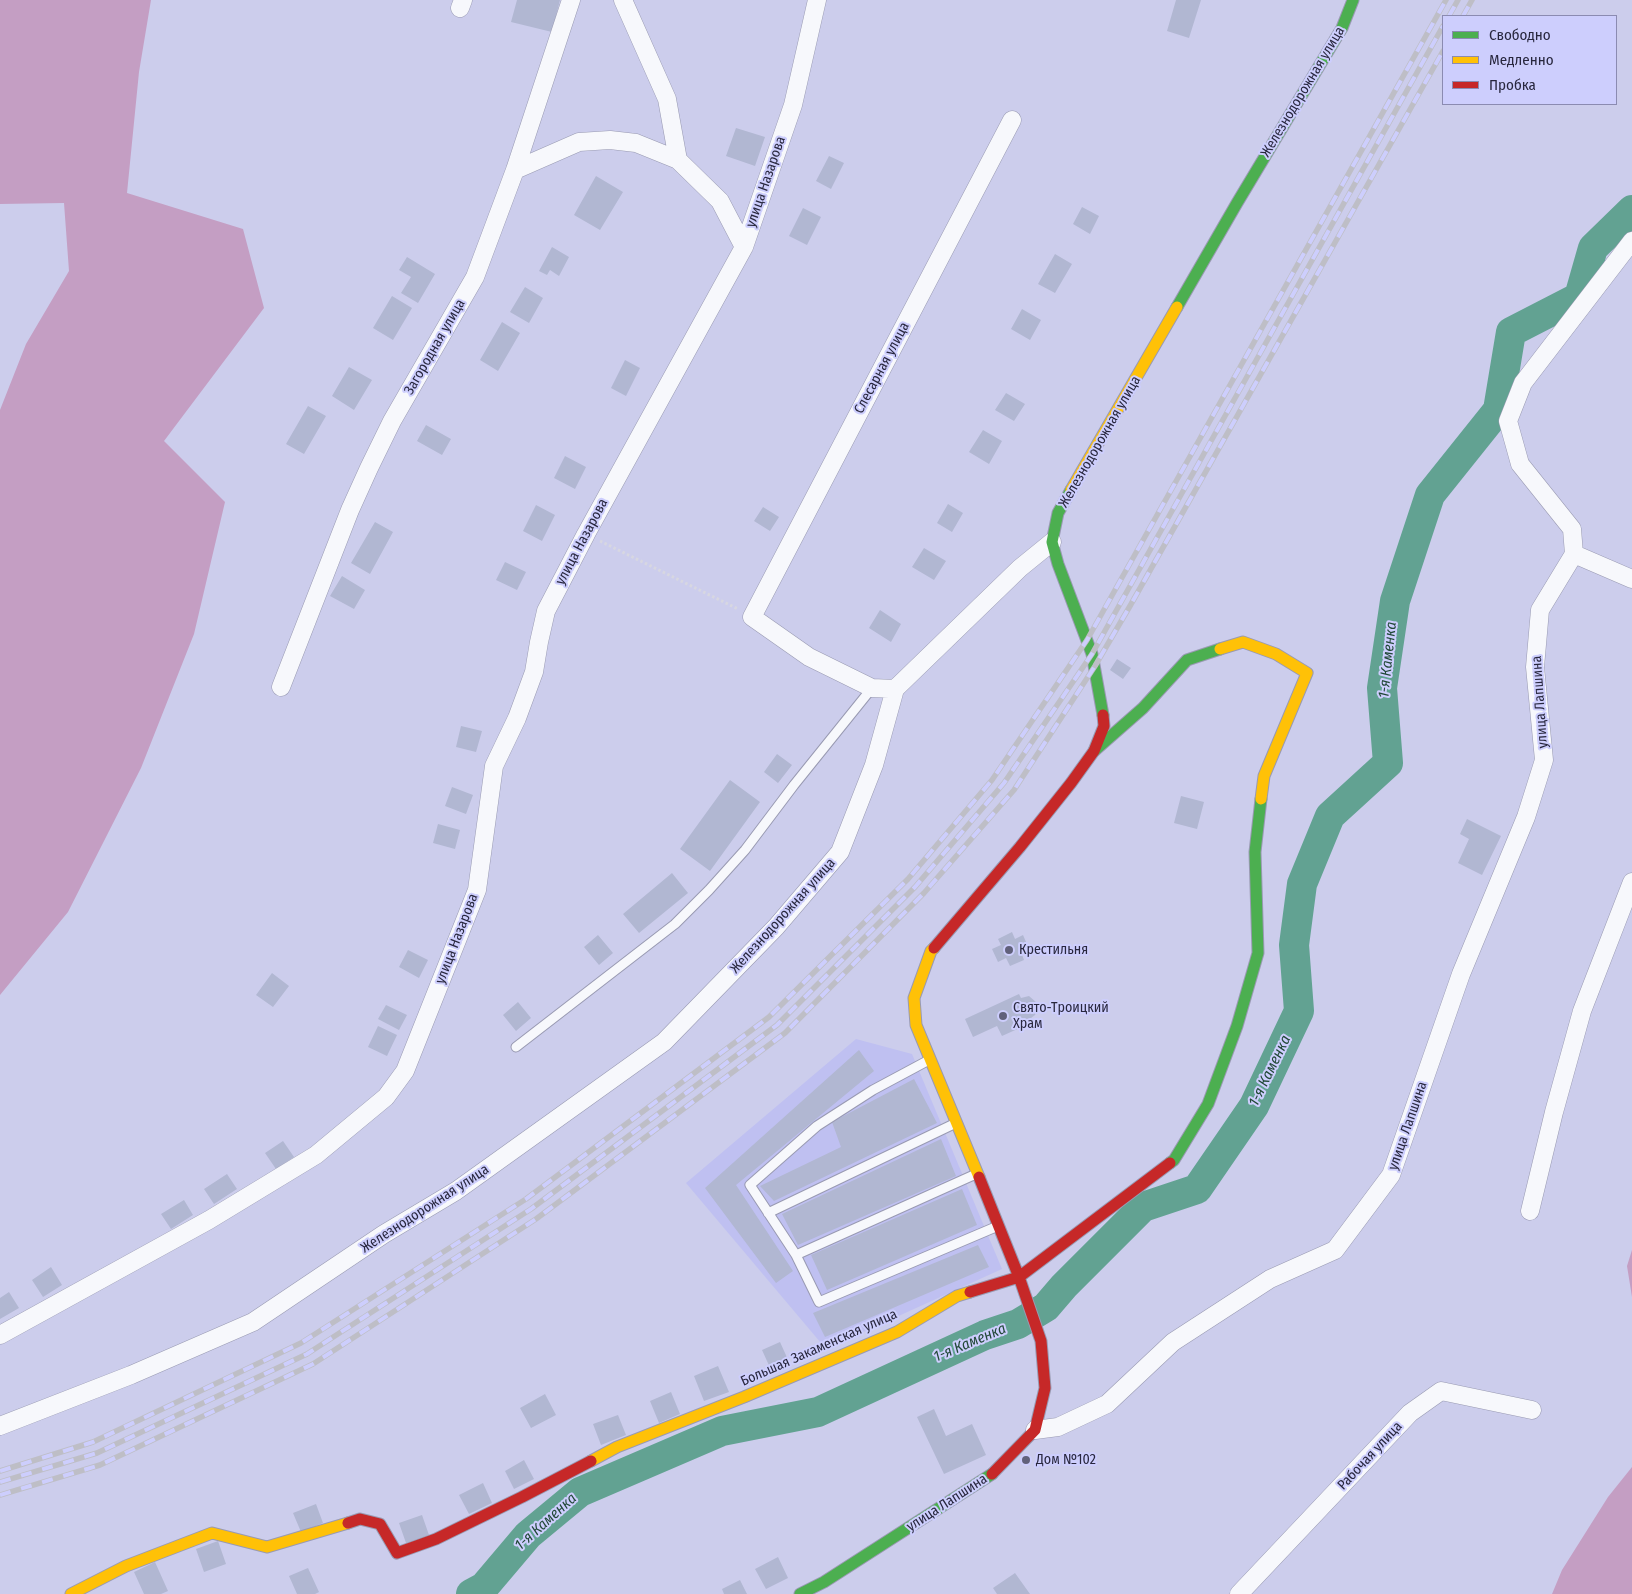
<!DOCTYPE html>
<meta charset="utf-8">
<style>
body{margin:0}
#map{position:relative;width:1632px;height:1594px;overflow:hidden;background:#cccdec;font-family:"Fira Sans Condensed",sans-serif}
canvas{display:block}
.legend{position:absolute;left:1442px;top:15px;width:175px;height:90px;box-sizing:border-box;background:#cdcefd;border:1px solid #8b8bb1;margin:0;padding:6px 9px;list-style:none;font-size:15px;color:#28273e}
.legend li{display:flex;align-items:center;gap:10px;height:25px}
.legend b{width:25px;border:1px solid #8b8bb1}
</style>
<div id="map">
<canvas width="1632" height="1594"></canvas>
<ul class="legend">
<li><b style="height:6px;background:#4caf50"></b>Свободно</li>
<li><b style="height:6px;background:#ffc107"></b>Медленно</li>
<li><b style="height:6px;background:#c62828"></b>Пробка</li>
</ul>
</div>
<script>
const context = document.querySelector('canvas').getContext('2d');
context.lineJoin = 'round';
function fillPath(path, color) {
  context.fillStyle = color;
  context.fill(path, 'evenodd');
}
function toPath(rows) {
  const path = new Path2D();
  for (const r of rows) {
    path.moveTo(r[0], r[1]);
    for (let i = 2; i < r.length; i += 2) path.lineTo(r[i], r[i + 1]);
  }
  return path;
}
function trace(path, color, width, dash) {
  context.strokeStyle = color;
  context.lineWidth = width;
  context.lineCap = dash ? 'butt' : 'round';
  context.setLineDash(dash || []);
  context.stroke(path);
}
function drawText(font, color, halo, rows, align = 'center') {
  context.font = font + ' "Fira Sans Condensed",sans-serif';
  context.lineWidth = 4;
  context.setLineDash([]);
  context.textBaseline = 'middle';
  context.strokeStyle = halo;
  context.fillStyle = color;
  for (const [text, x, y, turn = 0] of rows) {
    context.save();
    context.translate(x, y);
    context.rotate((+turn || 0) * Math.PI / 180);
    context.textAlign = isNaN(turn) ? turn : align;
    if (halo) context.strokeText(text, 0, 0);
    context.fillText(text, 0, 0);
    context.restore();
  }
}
const built = toPath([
 [856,1039,912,1054,1002,1269,826,1349,686,1183]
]);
const forest = toPath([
 [0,0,151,0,139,72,127,193,243,229,264,308,164,441,225,502,194,634,141,768,68,912,0,995,0,410,26,344,69,271,64,203,0,204],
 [1632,1250,1632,1297,1627,1266],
 [1632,1467,1632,1594,1552,1594,1562,1570,1608,1497]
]);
const river = toPath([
 [471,1594,484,1587,528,1535,580,1492,722,1431,818,1412,985,1335,1018,1324,1046,1307,1064,1286,1143,1207,1197,1189,1254,1106,1299,1011,1294,945,1302,884,1330,816,1388,763,1382,688,1395,601,1430,495,1498,410,1511,332,1579,297,1593,248,1632,210]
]);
const building = toPath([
 [517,0,560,0,552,32,511,22],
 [1176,0,1201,0,1189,38,1167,31],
 [736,128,765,137,755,166,726,156],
 [829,156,844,163,831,189,816,181],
 [596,176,623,192,600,230,574,215],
 [1082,207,1099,216,1090,234,1073,224],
 [803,208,821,217,807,245,789,236],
 [552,247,569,257,559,276,550,270,547,275,539,271],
 [1055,254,1072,264,1055,293,1038,284],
 [407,257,435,274,418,303,401,293,411,277,399,270],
 [525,287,543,298,529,323,510,312],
 [392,296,412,308,393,340,373,328],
 [1022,309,1041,320,1030,340,1011,329],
 [502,322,520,333,498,371,480,360],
 [625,360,640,368,626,396,611,388],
 [349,367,372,380,354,410,332,396],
 [1006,393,1025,404,1014,421,995,410],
 [308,406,326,416,304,454,286,444],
 [426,425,451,439,442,455,417,441],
 [983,430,1002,441,989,464,969,452],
 [565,456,586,467,575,489,554,478],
 [948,504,963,513,952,532,937,523],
 [536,505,555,515,542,541,523,531],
 [763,507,779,517,770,531,754,521],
 [375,522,393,532,370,574,351,563],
 [924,548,946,561,934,580,912,567],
 [505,562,526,572,517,590,496,580],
 [342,576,365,590,354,609,330,596],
 [880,610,901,624,891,642,869,628],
 [1117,659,1131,668,1123,679,1110,670],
 [461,726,482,731,476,752,456,747],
 [777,754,792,765,778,783,764,772],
 [730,780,760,802,710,871,680,849],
 [452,787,473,795,466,814,445,806],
 [1181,796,1204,802,1197,829,1174,823],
 [1467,819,1501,836,1482,875,1458,863,1469,839,1460,834],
 [438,824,460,830,455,849,433,843],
 [672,873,688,893,639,933,623,914],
 [1012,932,1015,939,1023,935,1029,949,1021,952,1024,960,1010,966,1006,958,998,962,992,949,1001,945,998,939],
 [598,935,613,953,599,965,584,947],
 [408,950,428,960,419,978,399,967],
 [272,973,289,986,273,1007,256,995],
 [1019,994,1021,998,1029,996,1037,1003,1037,1011,1035,1015,1031,1018,1033,1022,1002,1036,997,1026,973,1037,965,1019],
 [518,1002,531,1018,516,1031,503,1015],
 [386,1005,407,1015,399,1030,378,1019],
 [378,1026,397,1035,387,1056,368,1047],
 [859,1050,874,1071,736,1185,793,1271,776,1283,705,1188],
 [914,1079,937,1123,774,1201,760,1186,841,1147,832,1122],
 [941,1139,956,1176,798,1245,782,1214],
 [283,1141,294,1157,276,1169,265,1153],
 [227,1174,237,1189,214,1204,204,1189],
 [962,1189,977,1225,827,1290,811,1255],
 [184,1200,193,1215,171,1229,161,1214],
 [978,1245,989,1267,825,1337,813,1313],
 [51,1267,62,1285,43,1297,32,1280],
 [9,1292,19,1308,0,1319,0,1298],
 [780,1342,790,1364,772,1372,762,1350],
 [718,1366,729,1392,704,1401,694,1376],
 [671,1392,680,1414,659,1423,650,1401],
 [545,1394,556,1415,531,1428,520,1408],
 [934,1409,946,1436,972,1424,986,1455,944,1474,917,1417],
 [618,1415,626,1435,601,1445,593,1424],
 [524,1460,534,1479,514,1489,505,1471],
 [483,1483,492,1503,469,1514,459,1495],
 [316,1504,323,1523,301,1532,293,1513],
 [422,1515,429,1535,406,1543,399,1523],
 [218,1541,226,1564,204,1572,196,1549],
 [778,1557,788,1578,766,1589,755,1569],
 [155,1562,168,1591,161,1594,144,1594,134,1572],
 [308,1568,319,1592,315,1594,297,1594,289,1576],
 [1015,1573,1030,1594,997,1594,993,1588],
 [740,1580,747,1594,724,1594,722,1589]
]);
const path = toPath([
 [600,541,738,609]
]);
const lane = toPath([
 [516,1047,675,924,709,890,745,850,794,785,872,688],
 [929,1060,873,1090,817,1126,750,1185,796,1255,819,1302,998,1226],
 [768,1213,956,1123],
 [796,1255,976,1174]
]);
const street = toPath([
 [623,0,667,99,678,160,720,201,744,247],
 [460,8,463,0],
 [515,170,579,142,610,140,636,143,678,160],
 [1574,554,1572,529,1520,464,1508,421,1523,383,1632,241],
 [281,687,350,510,369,468,392,421,475,277,515,170,571,0],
 [895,689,872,688,809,657,752,617,1012,120],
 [1530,1211,1554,1112,1582,1011,1632,882],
 [0,1335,209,1220,316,1155,386,1097,405,1071,477,890,494,766,517,718,534,672,539,642,546,611,586,534,744,247,793,105,817,0],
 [0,1426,131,1375,253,1322,384,1234,456,1191,664,1042,776,927,840,852,874,765,895,689,1020,568,1052,542],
 [1035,1430,1058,1427,1107,1404,1173,1342,1270,1279,1335,1250,1391,1175,1461,974,1526,817,1544,760,1535,667,1540,610,1574,554,1632,579],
 [1239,1594,1410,1413,1441,1391,1532,1410]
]);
const fast = toPath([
 [1177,307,1237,203,1342,28,1353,0],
 [1071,490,1058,513,1052,542,1058,564,1092,654,1103,715],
 [1094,751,1143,708,1187,660,1220,649],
 [1170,1163,1174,1160,1208,1104,1237,1026,1258,953,1255,852,1261,799],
 [800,1594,824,1582,992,1474]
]);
const slow = toPath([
 [1071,490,1177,307],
 [1220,649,1243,642,1276,654,1307,673,1264,776,1261,799],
 [934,948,931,951,914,998,916,1025,979,1177],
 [591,1461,617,1447,744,1397,897,1332,957,1296,970,1292],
 [71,1594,126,1566,212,1533,267,1547,348,1523]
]);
const jam = toPath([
 [934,948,1020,847,1071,783,1094,751,1104,726,1103,715],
 [979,1177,1019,1277,1041,1341,1045,1388,1035,1430,992,1474],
 [970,1292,1019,1277,1170,1163],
 [348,1523,360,1519,380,1524,397,1553,436,1539,522,1497,591,1461]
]);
const rail = toPath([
 [1449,16,1458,0],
 [1463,16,1472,0],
 [0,1471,93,1442,301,1343,526,1199,769,1017,908,879,992,780,1087,640,1446,0],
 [0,1482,97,1453,307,1354,531,1209,777,1025,915,887,1004,783,1092,654,1443,26],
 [0,1495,100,1465,313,1364,536,1219,785,1033,924,893,1014,790,1095,666,1130,606,1443,51]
]);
const markers = [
 [1009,950,5,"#61617b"],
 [1003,1016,5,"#61617b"],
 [1026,1460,5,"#61617b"]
];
const streetNames = [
 ["Железнодорожная улица",1303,92,-59],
 ["улица Назарова",766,182,-71],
 ["Загородная улица",435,347,-60],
 ["Слесарная улица",882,368,-62],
 ["Железнодорожная улица",1100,442,-60],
 ["улица Назарова",582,542,-62],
 ["улица Лапшина",1540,702,-94],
 ["Железнодорожная улица",783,916,-48],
 ["улица Назарова",457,939,-69],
 ["улица Лапшина",1408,1126,-71],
 ["Железнодорожная улица",425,1209,-33],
 ["Большая Закаменская улица",819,1348,-24],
 ["Рабочая улица",1370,1456,-47],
 ["улица Лапшина",947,1503,-33]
];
const poiNames = [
 ["Крестильня",1019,950],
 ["Свято-Троицкий",1013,1008],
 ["Храм",1013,1024],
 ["Дом №102",1036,1460]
];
const waterNames = [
 ["1-я Каменка",1388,660,-84],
 ["1-я Каменка",1270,1071,-64],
 ["1-я Каменка",970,1343,-23],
 ["1-я Каменка",546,1522,-42]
];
fillPath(built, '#bfc0f1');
fillPath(forest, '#c49ec3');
trace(river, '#62a292', 30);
fillPath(building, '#b1b7d2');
trace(lane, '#999ab2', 11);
trace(street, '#999ab2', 19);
trace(fast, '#999ab2', 13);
trace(slow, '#999ab2', 13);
trace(jam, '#999ab2', 13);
trace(path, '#d7d7e1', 3, [2.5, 2.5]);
trace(lane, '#f7f8fc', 9);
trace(street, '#f7f8fc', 18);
trace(fast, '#4caf50', 11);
trace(slow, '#ffc107', 11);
trace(jam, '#c62828', 11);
trace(rail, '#bebec6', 5.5);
trace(rail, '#cdcefd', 4, [11]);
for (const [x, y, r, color] of markers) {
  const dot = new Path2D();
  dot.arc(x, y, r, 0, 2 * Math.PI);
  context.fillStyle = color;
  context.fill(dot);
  trace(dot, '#cdcefd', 2);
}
drawText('14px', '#28273e', '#cdcefd', streetNames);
drawText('14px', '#28273e', '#cdcefd', poiNames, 'left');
drawText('italic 15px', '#214837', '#cdcefd', waterNames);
</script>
